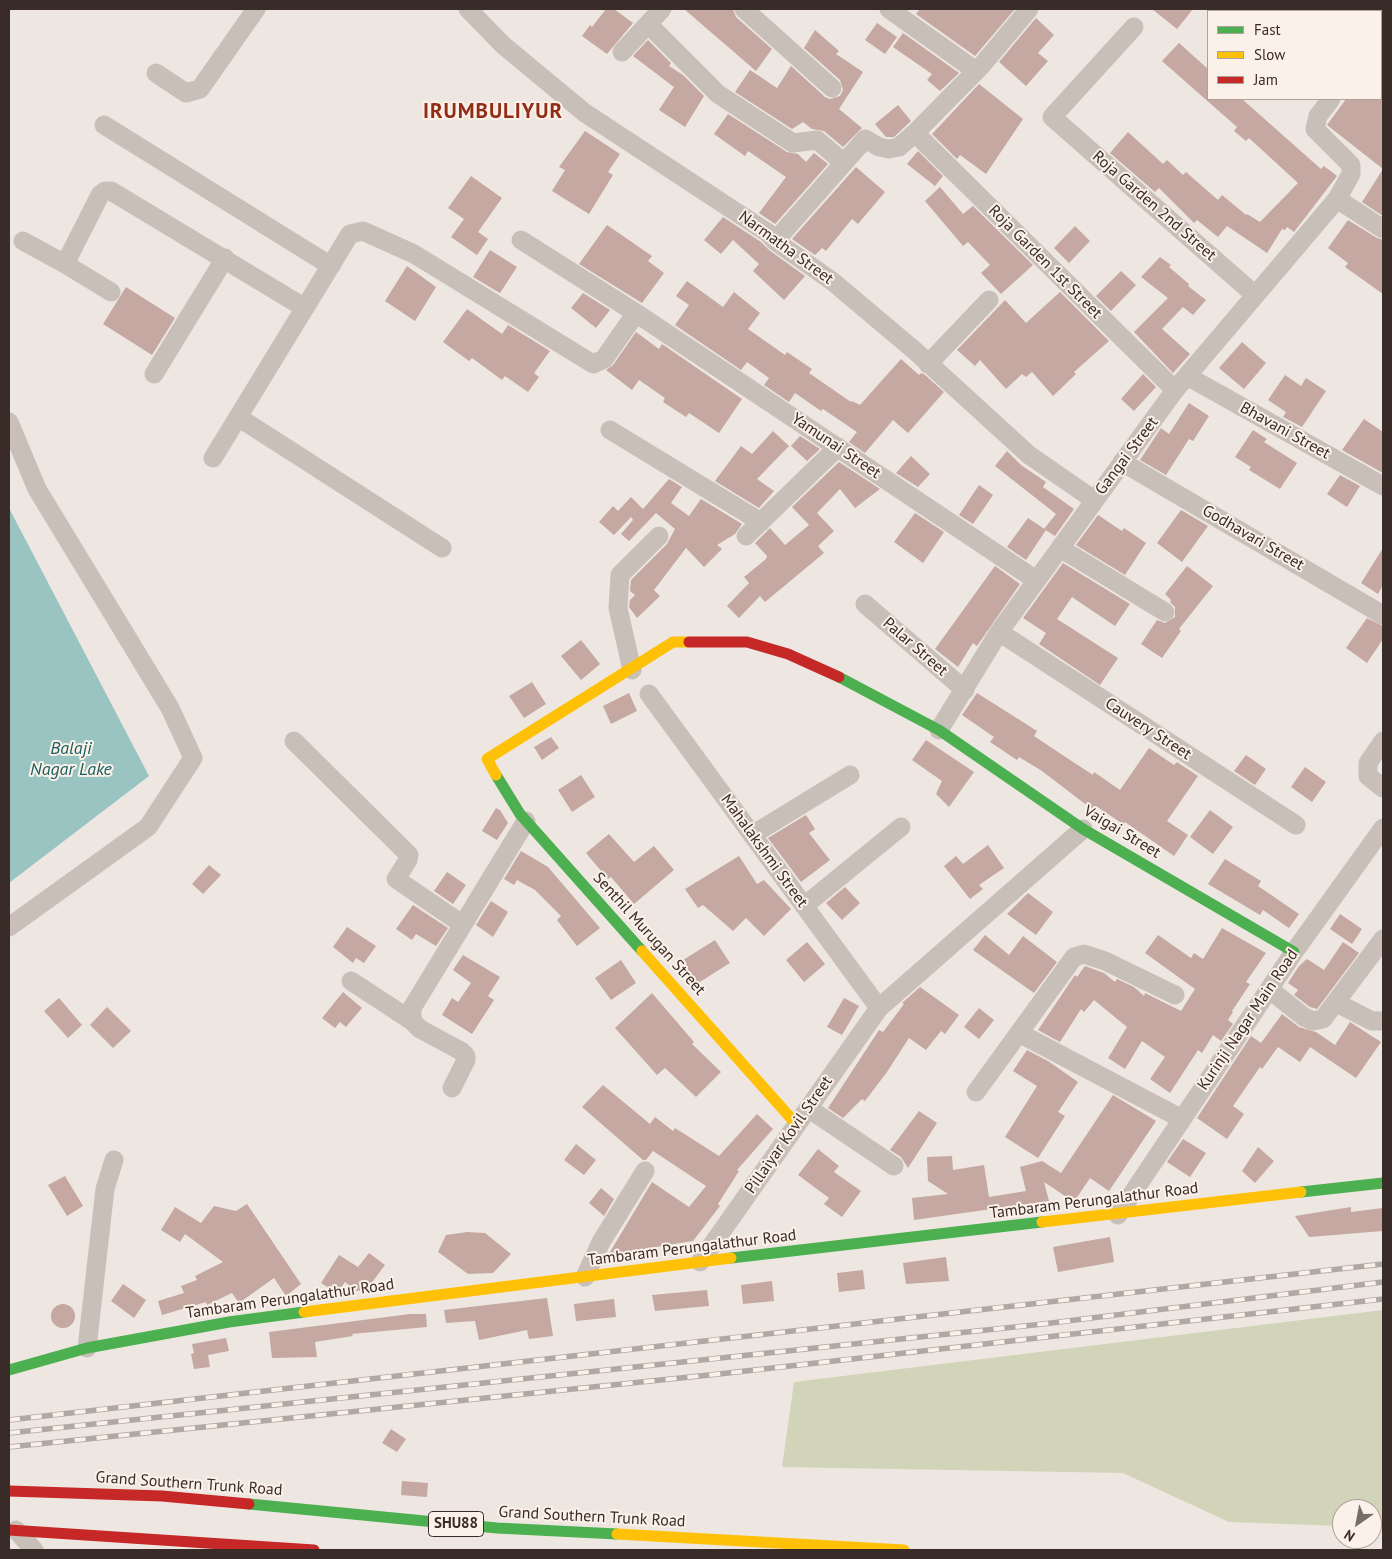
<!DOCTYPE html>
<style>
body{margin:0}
#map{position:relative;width:1392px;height:1559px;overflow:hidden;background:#eee7e1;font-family:"PT Sans",sans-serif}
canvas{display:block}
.frame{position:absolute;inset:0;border:10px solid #392b27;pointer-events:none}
.legend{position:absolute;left:1207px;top:10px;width:175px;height:90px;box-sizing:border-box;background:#fbf1e8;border:1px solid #ada29b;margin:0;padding:6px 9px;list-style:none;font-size:15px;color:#392b27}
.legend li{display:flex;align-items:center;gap:10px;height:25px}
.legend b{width:25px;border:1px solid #ada29b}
.north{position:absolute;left:1332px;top:1499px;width:50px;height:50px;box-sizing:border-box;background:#fbf1e8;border:1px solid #ada29b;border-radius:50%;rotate:213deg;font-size:14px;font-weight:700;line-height:20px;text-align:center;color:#392b27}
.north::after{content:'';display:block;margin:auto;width:18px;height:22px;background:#786d68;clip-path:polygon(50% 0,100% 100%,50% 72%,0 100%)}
</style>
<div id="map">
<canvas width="1392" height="1559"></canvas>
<div class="frame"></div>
<ul class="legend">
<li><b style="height:6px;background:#4caf50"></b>Fast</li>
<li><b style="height:6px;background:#ffc107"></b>Slow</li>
<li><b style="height:6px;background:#c62828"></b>Jam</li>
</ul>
<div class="north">N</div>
</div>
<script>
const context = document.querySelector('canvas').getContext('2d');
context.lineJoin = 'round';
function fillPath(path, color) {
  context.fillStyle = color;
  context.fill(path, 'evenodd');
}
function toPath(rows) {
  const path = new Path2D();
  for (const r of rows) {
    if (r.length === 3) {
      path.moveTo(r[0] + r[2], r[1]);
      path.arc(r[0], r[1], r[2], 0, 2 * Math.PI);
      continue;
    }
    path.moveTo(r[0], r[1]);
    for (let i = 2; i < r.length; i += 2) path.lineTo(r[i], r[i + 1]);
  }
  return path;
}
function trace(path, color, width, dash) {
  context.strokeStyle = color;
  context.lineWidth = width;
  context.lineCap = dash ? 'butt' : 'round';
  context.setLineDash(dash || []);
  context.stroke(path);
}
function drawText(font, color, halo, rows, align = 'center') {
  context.font = font + ' "PT Sans",sans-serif';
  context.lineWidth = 4;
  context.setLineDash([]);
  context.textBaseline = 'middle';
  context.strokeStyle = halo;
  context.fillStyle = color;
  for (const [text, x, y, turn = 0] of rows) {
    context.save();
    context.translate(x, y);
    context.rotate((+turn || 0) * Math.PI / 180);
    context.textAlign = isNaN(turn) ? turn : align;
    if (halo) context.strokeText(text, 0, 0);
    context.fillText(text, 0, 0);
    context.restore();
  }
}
const green = toPath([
 [1383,1310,1383,1527,1372,1527,1372,1509,1342,1509,1342,1526,1229,1522,1123,1473,782,1467,794,1382]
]);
const water = toPath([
 [9,508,149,776,9,883]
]);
const building = toPath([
 [606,9,614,9,633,23,607,54,582,36,590,25,592,27],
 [684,9,733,9,736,17,772,49,756,71],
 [920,9,1015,9,975,56,916,14],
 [1152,9,1193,9,1177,29],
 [1036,18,1054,35,1038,53,1048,61,1026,86,999,62],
 [877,23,897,37,885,54,865,40],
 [815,30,839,51,836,54,863,72,839,109,862,128,843,147,824,131,812,129,803,122,792,129,735,92,750,70,777,88,791,66,825,97,830,99,840,96,843,90,840,80,804,48],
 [903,33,959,73,940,91,927,80,932,74,893,47],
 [648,40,671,63,669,66,683,75,704,96,685,127,659,110,674,87,633,56],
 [1179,43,1208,69,1208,99,1242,99,1321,169,1324,166,1337,176,1294,232,1287,227,1285,230,1282,229,1267,253,1227,226,1218,237,1197,220,1194,223,1159,188,1155,192,1110,153,1128,132,1163,164,1167,160,1183,175,1186,172,1218,200,1222,195,1246,215,1247,214,1260,222,1298,183,1249,138,1246,141,1234,131,1237,127,1162,61],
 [979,84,1023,119,986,174,960,155,957,159,932,134],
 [1346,99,1383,99,1383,216,1362,202,1383,169,1327,125],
 [898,105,911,121,894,137,886,137,875,124],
 [728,114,787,152,798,154,806,162,814,153,828,164,775,224,759,213,786,177,748,151,745,156,714,134],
 [585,131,620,154,608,172,613,175,589,214,552,191,565,170,559,167],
 [918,151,943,176,935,186,907,164],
 [856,167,885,192,858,224,852,219,826,251,822,248,815,255,792,239],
 [471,176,502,198,478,232,488,239,477,255,451,237,464,219,448,208],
 [940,187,963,214,973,206,1033,265,1001,294,981,273,990,265,968,242,963,246,925,201],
 [723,217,761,242,769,250,805,276,784,300,753,271,759,264,733,240,721,254,704,240],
 [1348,220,1377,238,1383,240,1383,294,1345,267,1348,263,1328,248],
 [607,225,652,256,648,261,664,273,642,303,579,264],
 [1075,226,1090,241,1069,263,1054,248],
 [490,250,517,267,500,293,473,277],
 [1160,257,1171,265,1169,267,1189,284,1188,286,1206,300,1193,315,1183,307,1162,329,1190,354,1173,373,1134,332,1168,298,1141,277],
 [407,266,436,287,415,321,385,301],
 [1121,271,1136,285,1111,311,1096,296],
 [687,281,723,307,734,292,760,313,748,329,785,355,787,352,812,369,809,373,851,402,852,401,860,405,901,359,919,375,921,373,924,374,944,392,908,433,893,420,865,453,849,442,857,432,823,409,821,411,795,393,789,402,764,385,769,378,747,362,741,370,675,325,689,305,676,296],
 [126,287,175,318,152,355,103,324],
 [1060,292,1109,341,1074,372,1076,374,1053,396,1032,372,1026,377,1022,374,1006,389,980,360,975,366,957,350,1005,300,1026,323],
 [583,293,610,310,596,328,571,308],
 [467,309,502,334,508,325,550,351,534,373,539,377,528,392,505,376,502,380,472,358,469,361,443,342],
 [636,332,659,349,662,344,742,399,719,433,689,413,686,417,663,402,665,398,639,380,632,390,606,370,613,365],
 [1242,342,1266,363,1244,389,1219,368],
 [1143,374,1156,387,1134,411,1121,399],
 [1285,375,1301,386,1306,378,1326,391,1302,427,1283,417,1286,412,1268,400],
 [1189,403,1209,416,1193,441,1189,439,1166,475,1140,460,1161,428,1169,434],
 [1364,419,1383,432,1383,473,1342,450],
 [1253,430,1267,439,1264,442,1297,463,1280,489,1249,470,1251,467,1235,457],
 [773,431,789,446,757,479,774,491,759,508,715,481,741,446,752,454],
 [800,436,820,449,807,461,791,446],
 [1007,451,1021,465,1046,482,1043,487,1074,509,1055,536,1044,529,1056,514,995,466],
 [911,456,930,474,918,487,896,473],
 [839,462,880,489,855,508,840,489,817,513,834,531,818,546,824,553,765,602,760,596,739,618,727,606,749,583,744,577,766,559,767,556,755,543,770,528,785,545,809,525,792,507],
 [1340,475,1360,486,1347,507,1327,494],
 [669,479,682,487,671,503,689,516,701,499,742,524,735,534,717,545,722,549,704,567,686,548,654,590,660,596,637,618,629,607,630,600,635,595,630,591,631,580,667,544,675,529,656,513,629,541,621,534,633,520,631,517,614,535,599,522,613,506,618,511,631,497,643,509],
 [979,485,993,495,973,524,959,515],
 [1181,510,1208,526,1182,562,1157,543],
 [915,513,944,532,923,563,894,542],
 [1098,515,1122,531,1124,528,1146,543,1125,575,1076,545],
 [1028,518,1046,530,1026,560,1007,547],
 [1383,548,1383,585,1378,594,1361,583],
 [1063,563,1130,604,1115,626,1072,597,1057,619,1118,658,1100,685,1039,644,1046,633,1023,618],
 [995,566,1020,584,977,646,973,643,958,667,935,649],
 [1187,566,1213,586,1179,629,1181,631,1162,658,1141,644,1157,620,1165,623,1175,617,1175,607,1170,602,1171,600,1165,594],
 [1367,618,1383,626,1383,639,1367,663,1346,648],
 [581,640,600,664,581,680,561,656],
 [532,682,546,704,524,718,509,696],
 [629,693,637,711,611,724,603,706],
 [977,693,1037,731,1034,736,1067,758,1093,775,1094,772,1120,790,1149,748,1174,765,1177,762,1198,776,1167,821,1188,835,1174,856,1125,822,1123,824,1096,806,1093,810,1042,771,1019,757,1017,760,990,742,994,737,962,715],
 [551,737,559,748,542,760,534,747],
 [926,740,974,772,949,807,936,794,942,781,912,760],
 [1246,755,1266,769,1255,785,1234,771],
 [1305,767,1326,782,1312,802,1291,787],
 [581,775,595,797,572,812,558,790],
 [496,808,500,810,508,823,497,840,482,831],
 [1210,810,1233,827,1213,854,1190,837],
 [806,815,815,829,809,833,830,860,801,882,768,838],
 [609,834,634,862,654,846,674,870,634,904,611,877,608,879,586,853],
 [988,845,1004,868,979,885,983,889,970,899,944,866,956,856,963,864],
 [521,851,548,867,600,928,577,946,557,920,561,916,535,890,517,880,514,885,504,879],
 [739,856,757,884,764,880,791,909,764,936,746,918,733,931,703,905,698,908,685,889],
 [1225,859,1261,881,1258,886,1299,914,1289,928,1263,910,1260,915,1208,884],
 [209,865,221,875,203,894,192,884],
 [447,872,466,885,453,904,434,891],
 [845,887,860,903,842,920,826,903],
 [1028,893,1053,912,1036,935,1007,914],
 [491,901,508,912,493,937,476,925],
 [413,905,448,928,436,946,416,934,412,940,396,929],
 [1340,914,1362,929,1352,944,1330,929],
 [347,927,376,946,364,963,356,958,353,963,333,947],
 [1222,928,1266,953,1246,982,1250,984,1232,1011,1233,1012,1228,1020,1233,1024,1221,1041,1213,1035,1202,1053,1198,1050,1170,1093,1150,1079,1165,1057,1142,1041,1125,1069,1108,1058,1127,1027,1094,1000,1084,1012,1081,1009,1060,1042,1038,1030,1075,975,1077,977,1085,966,1104,973,1115,982,1117,979,1134,987,1144,996,1145,993,1181,1011,1195,989,1145,953,1158,935,1191,958,1194,953,1203,959],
 [985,935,1009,955,1023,936,1057,962,1034,993,973,950],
 [715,940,730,963,695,985,680,962],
 [807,942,825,964,804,982,786,960],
 [1343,942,1359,953,1317,1009,1310,1007,1294,995,1298,990,1288,983,1299,966,1307,959,1324,970],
 [463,955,500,977,488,996,494,1000,472,1034,442,1015,452,998,458,1002,471,983,453,970],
 [621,960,636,983,611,1000,595,978],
 [920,987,959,1015,945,1034,941,1031,926,1050,909,1038,887,1072,865,1101,862,1099,843,1118,828,1108,879,1030,883,1032,904,1004,902,1003],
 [343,992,362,1008,346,1027,340,1022,335,1028,322,1018],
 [652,993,694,1042,692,1044,721,1072,696,1097,665,1068,657,1075,615,1028],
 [59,998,82,1025,68,1038,44,1011],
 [844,998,859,1006,842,1035,827,1027],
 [107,1007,131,1031,113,1048,90,1025],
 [979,1008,994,1020,979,1039,964,1027],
 [1282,1014,1299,1027,1316,1032,1335,1045,1350,1022,1381,1042,1356,1078,1310,1047,1300,1062,1278,1047,1262,1069,1260,1067,1233,1106,1244,1114,1227,1139,1197,1118,1251,1036,1261,1043],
 [1027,1050,1048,1061,1078,1082,1058,1112,1065,1116,1038,1158,1005,1137,1037,1086,1013,1071],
 [603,1085,650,1124,655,1117,673,1131,675,1128,719,1156,757,1114,773,1129,737,1170,739,1171,718,1204,720,1206,693,1241,638,1250,632,1256,607,1257,652,1182,689,1207,706,1186,653,1151,646,1160,643,1160,582,1107],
 [1113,1095,1156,1121,1109,1191,1090,1178,1074,1202,1044,1182,1049,1201,914,1220,912,1198,948,1194,928,1181,927,1157,952,1156,953,1170,984,1165,989,1197,1026,1191,1020,1167,1042,1161,1061,1173],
 [919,1111,937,1123,908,1168,901,1157,890,1150],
 [1183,1139,1206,1153,1190,1177,1167,1162],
 [576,1144,596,1160,584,1175,564,1160],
 [1258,1147,1274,1161,1255,1183,1242,1171],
 [818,1149,839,1166,834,1172,861,1191,842,1217,824,1204,829,1198,798,1175],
 [65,1176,83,1206,67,1216,48,1185],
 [601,1188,614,1199,604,1216,589,1203],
 [247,1204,301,1284,286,1296,274,1278,239,1303,232,1293,207,1305,206,1302,162,1315,158,1301,184,1293,181,1286,197,1280,195,1276,223,1262,185,1234,180,1242,161,1230,175,1207,201,1223,214,1206,236,1211],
 [1351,1207,1351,1212,1383,1208,1383,1231,1309,1237,1295,1216],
 [467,1232,485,1233,511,1254,493,1273,468,1274,438,1252,446,1235],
 [1110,1237,1114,1262,1058,1272,1053,1247],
 [369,1253,385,1265,367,1289,357,1291,345,1282,337,1293,321,1283,339,1255,358,1267],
 [946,1257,949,1281,906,1284,903,1263],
 [863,1270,865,1289,839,1292,837,1273],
 [772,1281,774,1301,743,1304,741,1285],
 [123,1284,146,1300,134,1318,111,1301],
 [707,1290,709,1306,655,1311,652,1295],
 [547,1298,553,1336,529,1339,527,1330,479,1340,475,1321,446,1323,444,1310],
 [614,1299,616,1317,576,1321,574,1304],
 [63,1316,12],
 [410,1314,426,1314,427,1327,352,1334,353,1336,315,1342,317,1357,272,1358,269,1332],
 [226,1338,229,1351,208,1355,210,1367,194,1369,191,1354,194,1353,192,1344],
 [391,1429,406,1439,397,1452,382,1443],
 [402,1481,428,1483,427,1497,401,1495]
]);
const street = toPath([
 [468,9,503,45,585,113,768,233,775,241,832,281,914,350,1029,455,1094,500],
 [744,9,832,88],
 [889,9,976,71],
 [1282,9,1285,11],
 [1345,11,1347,9],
 [648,24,662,9],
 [1134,27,1052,117,1255,295],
 [622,52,648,24,718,94,793,143,817,140,843,162],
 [156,73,186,93,200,89,256,9],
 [104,125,331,266],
 [915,133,1175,390],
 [1337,199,1383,229],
 [521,240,636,313,1036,580],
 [23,241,65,264],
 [775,241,865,139,879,147,889,149,899,147,915,133,982,65,1029,9],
 [111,292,65,264,100,195,105,191,111,191,305,308],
 [928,364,989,300],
 [154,374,225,258],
 [1187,376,1383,486],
 [238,417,442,548],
 [9,422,37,489,170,708,193,758,148,827,9,927],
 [610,430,761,522],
 [213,458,350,234,363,231,414,254,593,364,604,359,636,313],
 [1122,462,1383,615],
 [746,536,838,447],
 [1060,548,1165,612],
 [865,604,965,690],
 [999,632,1296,825],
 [632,670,618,608,620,575,659,536],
 [649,694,879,1008],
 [939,730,999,632,1175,390,1337,199,1351,174,1351,165,1315,129,1318,116,1331,99],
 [294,741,409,855,408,860,396,879,462,924],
 [1383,741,1368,763,1368,776,1383,788],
 [752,835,850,775],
 [804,906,901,827],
 [351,981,412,1021],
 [1269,989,1304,1017,1313,1021,1323,1019,1383,939],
 [1337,1003,1372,1021,1383,1021],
 [1019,1033,1182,1119],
 [452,1088,466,1060,466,1056,461,1051,420,1029,412,1021,412,1008,526,821],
 [976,1092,1074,957,1084,954,1105,961,1175,995],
 [808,1108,894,1166],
 [1118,1215,1294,952,1383,828],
 [700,1262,879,1008,1083,829],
 [585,1277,601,1242,645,1171],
 [87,1348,105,1189,114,1160],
 [16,1530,34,1550]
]);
const fast = toPath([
 [839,677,939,730,1083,829,1294,952],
 [496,775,520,814,642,951],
 [1301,1192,1383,1183],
 [731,1258,1042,1222],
 [9,1370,87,1348,229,1322,304,1312],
 [249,1504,497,1528,617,1534]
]);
const slow = toPath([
 [496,775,487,759,673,642,689,642],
 [642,951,797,1125],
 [1042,1222,1301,1192],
 [304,1312,731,1258],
 [617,1534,904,1550]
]);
const jam = toPath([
 [689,642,747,642,788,654,839,677],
 [9,1491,162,1496,249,1504],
 [9,1530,314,1550]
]);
const rail = toPath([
 [9,1420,1383,1264],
 [9,1433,1043,1324,1383,1282],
 [9,1447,719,1374,1383,1299]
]);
const shields = [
 [456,1524,55]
];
const shieldNames = [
 ["SHU88",456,1524]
];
const streetNames = [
 ["Roja Garden 2nd Street",1154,206,41],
 ["Narmatha Street",786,248,36],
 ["Roja Garden 1st Street",1045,262,45],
 ["Bhavani Street",1285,431,29],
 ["Yamunai Street",836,446,34],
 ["Gangai Street",1127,456,-53],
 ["Godhavari Street",1253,538,30],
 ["Palar Street",915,647,41],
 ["Cauvery Street",1148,729,33],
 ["Vaigai Street",1122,832,31],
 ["Mahalakshmi Street",764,851,54],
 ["Senthil Murugan Street",649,934,48],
 ["Kurinji Nagar Main Road",1248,1020,-56],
 ["Pillaiyar Kovil Street",789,1135,-55],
 ["Tambaram Perungalathur Road",1094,1201,-7],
 ["Tambaram Perungalathur Road",692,1248,-7],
 ["Tambaram Perungalathur Road",290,1299,-8],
 ["Grand Southern Trunk Road",189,1484,4],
 ["Grand Southern Trunk Road",592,1517,3]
];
const waterNames = [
 ["Balaji",71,749],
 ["Nagar Lake",71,770]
];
const districtNames = [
 ["IRUMBULIYUR",493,112]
];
fillPath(green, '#d1d4b9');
fillPath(water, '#9ac4c1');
fillPath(building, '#c4a8a1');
trace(street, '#c8bfb9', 19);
trace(fast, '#4caf50', 11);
trace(slow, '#ffc107', 11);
trace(jam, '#c62828', 11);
trace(rail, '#afa8a4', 5.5);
trace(rail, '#fbf1e8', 4, [11]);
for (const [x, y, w] of shields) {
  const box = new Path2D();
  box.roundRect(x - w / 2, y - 12.5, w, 25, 4);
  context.fillStyle = '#fbf1e8';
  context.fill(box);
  trace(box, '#392b27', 1);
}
drawText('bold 15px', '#392b27', null, shieldNames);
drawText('16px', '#392b27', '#fbf1e8', streetNames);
drawText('italic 18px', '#185f5f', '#fbf1e8', waterNames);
context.letterSpacing = '1px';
drawText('bold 21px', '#912c17', '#fbf1e8', districtNames);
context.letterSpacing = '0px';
</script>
